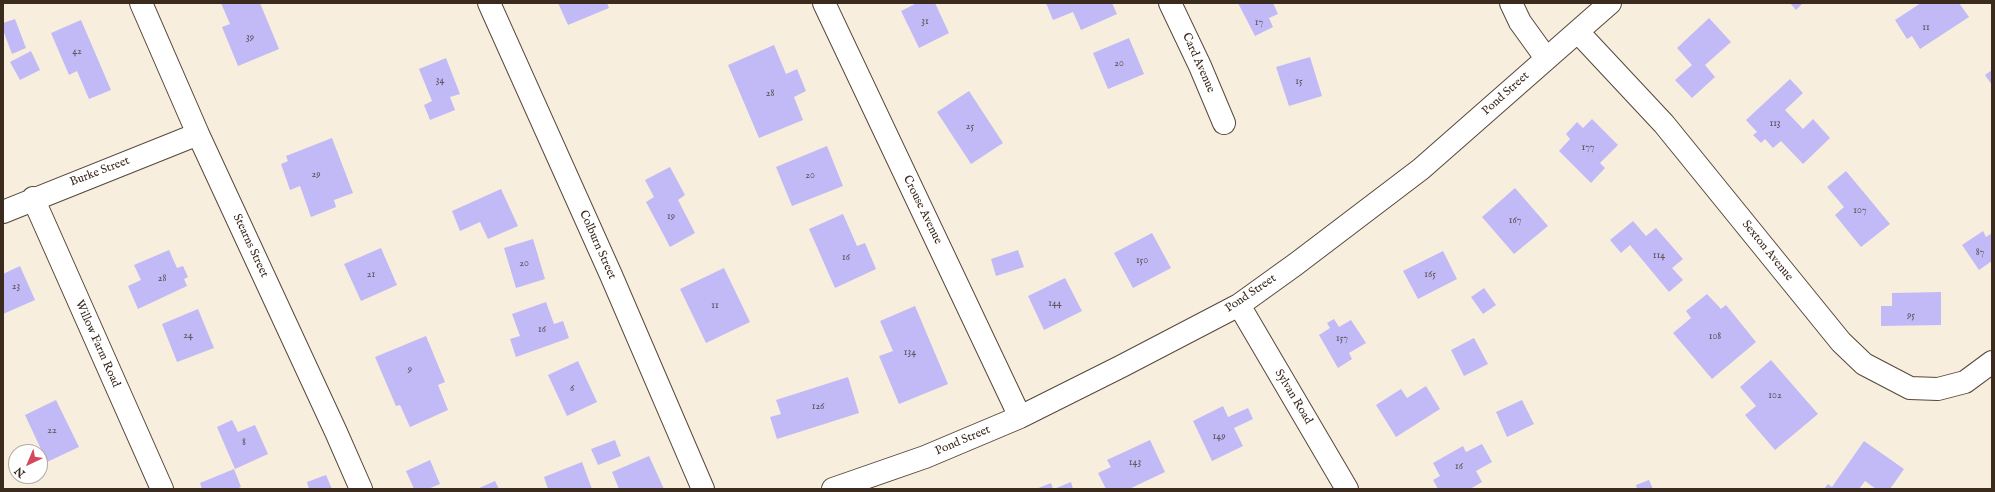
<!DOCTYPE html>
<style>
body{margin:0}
#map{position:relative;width:1995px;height:492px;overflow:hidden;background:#f7eedd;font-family:"IM FELL English",serif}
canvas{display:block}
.frame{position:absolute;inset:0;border:4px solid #3b2a1e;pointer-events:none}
.north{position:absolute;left:8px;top:444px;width:40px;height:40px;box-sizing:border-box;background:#fff;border:1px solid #b1aaa5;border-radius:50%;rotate:224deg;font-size:11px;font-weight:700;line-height:16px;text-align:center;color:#3b2a1e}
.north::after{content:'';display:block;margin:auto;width:14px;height:18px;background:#d1495b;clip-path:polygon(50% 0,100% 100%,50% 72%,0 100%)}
</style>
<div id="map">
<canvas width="1995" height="492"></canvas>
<div class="frame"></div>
<div class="north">N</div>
</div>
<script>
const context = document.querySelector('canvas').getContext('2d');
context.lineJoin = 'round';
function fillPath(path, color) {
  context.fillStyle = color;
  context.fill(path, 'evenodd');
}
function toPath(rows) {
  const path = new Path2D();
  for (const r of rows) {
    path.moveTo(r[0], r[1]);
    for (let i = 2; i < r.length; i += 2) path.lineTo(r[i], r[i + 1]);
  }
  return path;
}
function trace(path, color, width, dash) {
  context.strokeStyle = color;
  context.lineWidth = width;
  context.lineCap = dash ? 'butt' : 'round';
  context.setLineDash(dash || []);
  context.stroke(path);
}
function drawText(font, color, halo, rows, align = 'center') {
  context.font = font + ' "IM FELL English",serif';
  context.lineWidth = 3;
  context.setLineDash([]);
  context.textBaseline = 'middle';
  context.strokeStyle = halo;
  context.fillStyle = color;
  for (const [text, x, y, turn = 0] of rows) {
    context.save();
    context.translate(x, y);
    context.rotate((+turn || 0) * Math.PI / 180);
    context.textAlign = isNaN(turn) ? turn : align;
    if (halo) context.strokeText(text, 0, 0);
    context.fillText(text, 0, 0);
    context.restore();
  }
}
const building = toPath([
 [221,3,260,3,279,49,238,66,222,27,230,24],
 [558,3,607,3,609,8,568,25],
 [917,3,935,3,949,33,919,48,901,11],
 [1046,3,1112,3,1117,14,1081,30,1073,12,1053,20],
 [1238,3,1273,3,1278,14,1269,18,1273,27,1255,36],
 [1790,3,1803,3,1796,10],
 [1921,3,1959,3,1969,17,1920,49,1912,36,1907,39,1895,20],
 [1709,18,1731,42,1705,65,1715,77,1692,98,1675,80,1692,65,1677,48],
 [15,19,26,48,12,54,3,30,3,23],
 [81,20,111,90,89,99,77,71,69,75,51,33],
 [1129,38,1144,74,1108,89,1093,53],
 [774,45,786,74,797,69,806,91,794,97,803,120,759,138,728,65],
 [31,51,40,70,20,80,10,62],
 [1310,57,1322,96,1289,106,1276,67],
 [446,58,460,94,450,97,455,110,430,120,424,105,432,101,419,69],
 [1992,70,1992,85,1985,75],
 [1790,79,1803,93,1785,110,1803,129,1813,119,1830,138,1803,164,1781,141,1773,148,1765,139,1761,143,1753,135,1757,132,1746,120],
 [969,91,1003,143,971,164,937,112],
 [1592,119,1618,145,1600,163,1605,168,1591,183,1559,151,1570,139,1566,134,1577,122,1583,128],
 [332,138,353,193,334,200,336,207,311,217,300,186,290,190,281,164,288,161,286,156],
 [827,146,843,186,792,206,776,167],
 [670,167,685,195,678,200,695,233,670,247,646,202,654,197,645,180],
 [1846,171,1890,224,1861,247,1835,215,1844,207,1827,187],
 [1515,188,1548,226,1514,254,1482,217],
 [501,189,518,226,488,239,480,222,460,231,452,211],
 [843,214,857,246,865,243,876,269,835,288,809,229],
 [1633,221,1646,236,1656,228,1683,259,1672,268,1683,280,1669,292,1630,245,1621,253,1610,240],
 [1983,231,1986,237,1992,233,1992,261,1979,270,1962,245],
 [1152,233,1171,268,1133,288,1114,253],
 [533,239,545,279,516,288,504,248],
 [381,248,397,285,361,301,344,264],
 [169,250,177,268,183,266,188,277,184,279,187,286,138,309,128,286,141,280,134,265],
 [1018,250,1024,267,996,276,991,259],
 [1443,251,1457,279,1418,299,1403,271],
 [20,266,35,300,3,314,3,274],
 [724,268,750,322,706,343,680,289],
 [1065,278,1082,311,1044,330,1028,296],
 [1484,288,1496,305,1483,314,1471,297],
 [1941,292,1941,325,1881,326,1881,306,1892,306,1892,293],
 [1707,294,1721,309,1726,305,1756,342,1712,379,1673,333,1691,318,1686,311],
 [546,302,554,324,563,321,569,338,516,357,510,339,520,336,512,314],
 [915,306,948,384,899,404,879,356,893,351,880,321],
 [198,309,214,348,177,362,162,324],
 [1334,319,1339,327,1351,320,1366,343,1349,353,1352,359,1338,368,1319,335,1330,328,1327,323],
 [426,336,445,382,438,385,448,410,410,427,400,405,396,406,375,357],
 [1474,338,1488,364,1464,376,1451,350],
 [1771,360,1818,414,1775,450,1745,415,1756,406,1740,387],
 [578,361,597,402,567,416,548,375],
 [848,377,859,413,777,439,770,417,781,414,776,400],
 [1426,386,1440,409,1396,437,1376,405,1401,389,1407,398],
 [56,400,79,447,47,462,25,415],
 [1522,400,1534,424,1507,437,1496,412],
 [1223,406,1228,417,1248,408,1253,419,1234,428,1243,446,1212,461,1193,421],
 [232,420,238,432,255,425,268,454,235,469,217,427],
 [615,440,621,456,598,465,591,449],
 [1150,440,1165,472,1129,489,1106,489,1098,473,1111,467,1107,460],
 [1864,441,1904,469,1890,489,1876,489,1865,481,1859,489,1824,489,1828,484,1832,487],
 [1482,444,1492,462,1476,471,1482,482,1470,489,1438,489,1433,480,1440,476,1433,463,1463,446,1466,452],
 [649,456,664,489,619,489,612,472],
 [430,460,440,484,428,489,414,489,406,471],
 [582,462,592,489,548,489,544,477],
 [234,469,241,487,236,489,202,489,200,483],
 [326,475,332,489,309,489,307,482],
 [1649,480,1653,489,1637,489,1636,485],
 [495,481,499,489,477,489],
 [1071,482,1073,489,1054,489],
 [1051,483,1053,489,1036,489]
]);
const minor = toPath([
 [141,3,198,134,336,432,361,489],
 [489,3,611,275,703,489],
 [824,3,1020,417],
 [1170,3,1200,66,1224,123],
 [1511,3,1520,22,1546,58],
 [1578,32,1664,124,1841,342,1864,364,1910,388,1938,389,1965,382,1992,362],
 [33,198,162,489],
 [3,212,198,134],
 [1239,305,1347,489],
 [833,489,925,457,1020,417,1122,366,1239,305,1296,264,1421,169,1610,3]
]);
const numberNames = [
 ["31",925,22],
 ["17",1259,23],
 ["11",1926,28],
 ["39",250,38],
 ["42",77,52],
 ["20",1119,64],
 ["34",440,81],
 ["15",1299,82],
 ["28",770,94],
 ["113",1775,124],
 ["25",970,127],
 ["177",1588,148],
 ["29",316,175],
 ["20",810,176],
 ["107",1860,211],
 ["19",671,217],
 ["167",1515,221],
 ["87",1980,253],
 ["114",1659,256],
 ["16",846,258],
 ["150",1142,261],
 ["20",524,264],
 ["21",371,275],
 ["165",1430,275],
 ["28",162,279],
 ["23",16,287],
 ["144",1055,304],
 ["11",715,306],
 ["95",1911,316],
 ["16",542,330],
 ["24",188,336],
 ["108",1715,337],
 ["157",1342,339],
 ["134",910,353],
 ["9",410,370],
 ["6",572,389],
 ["102",1775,396],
 ["126",818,407],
 ["22",52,431],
 ["149",1219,437],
 ["8",244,443],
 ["143",1135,463],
 ["16",1459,467]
];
const streetNames = [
 ["Card Avenue",1198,63,66],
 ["Pond Street",1506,94,-42],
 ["Burke Street",100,172,-21],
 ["Crouse Avenue",922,210,64],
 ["Colburn Street",597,245,66],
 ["Stearns Street",250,246,65],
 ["Sexton Avenue",1767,251,51],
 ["Pond Street",1251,294,-34],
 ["Willow Farm Road",97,344,66],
 ["Sylvan Road",1293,397,59],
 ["Pond Street",963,441,-23]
];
fillPath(building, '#c2baf6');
trace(minor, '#57473b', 24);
trace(minor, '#fff', 22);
drawText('10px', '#5d4e54', null, numberNames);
drawText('12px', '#3b2a1e', '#fff', streetNames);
</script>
